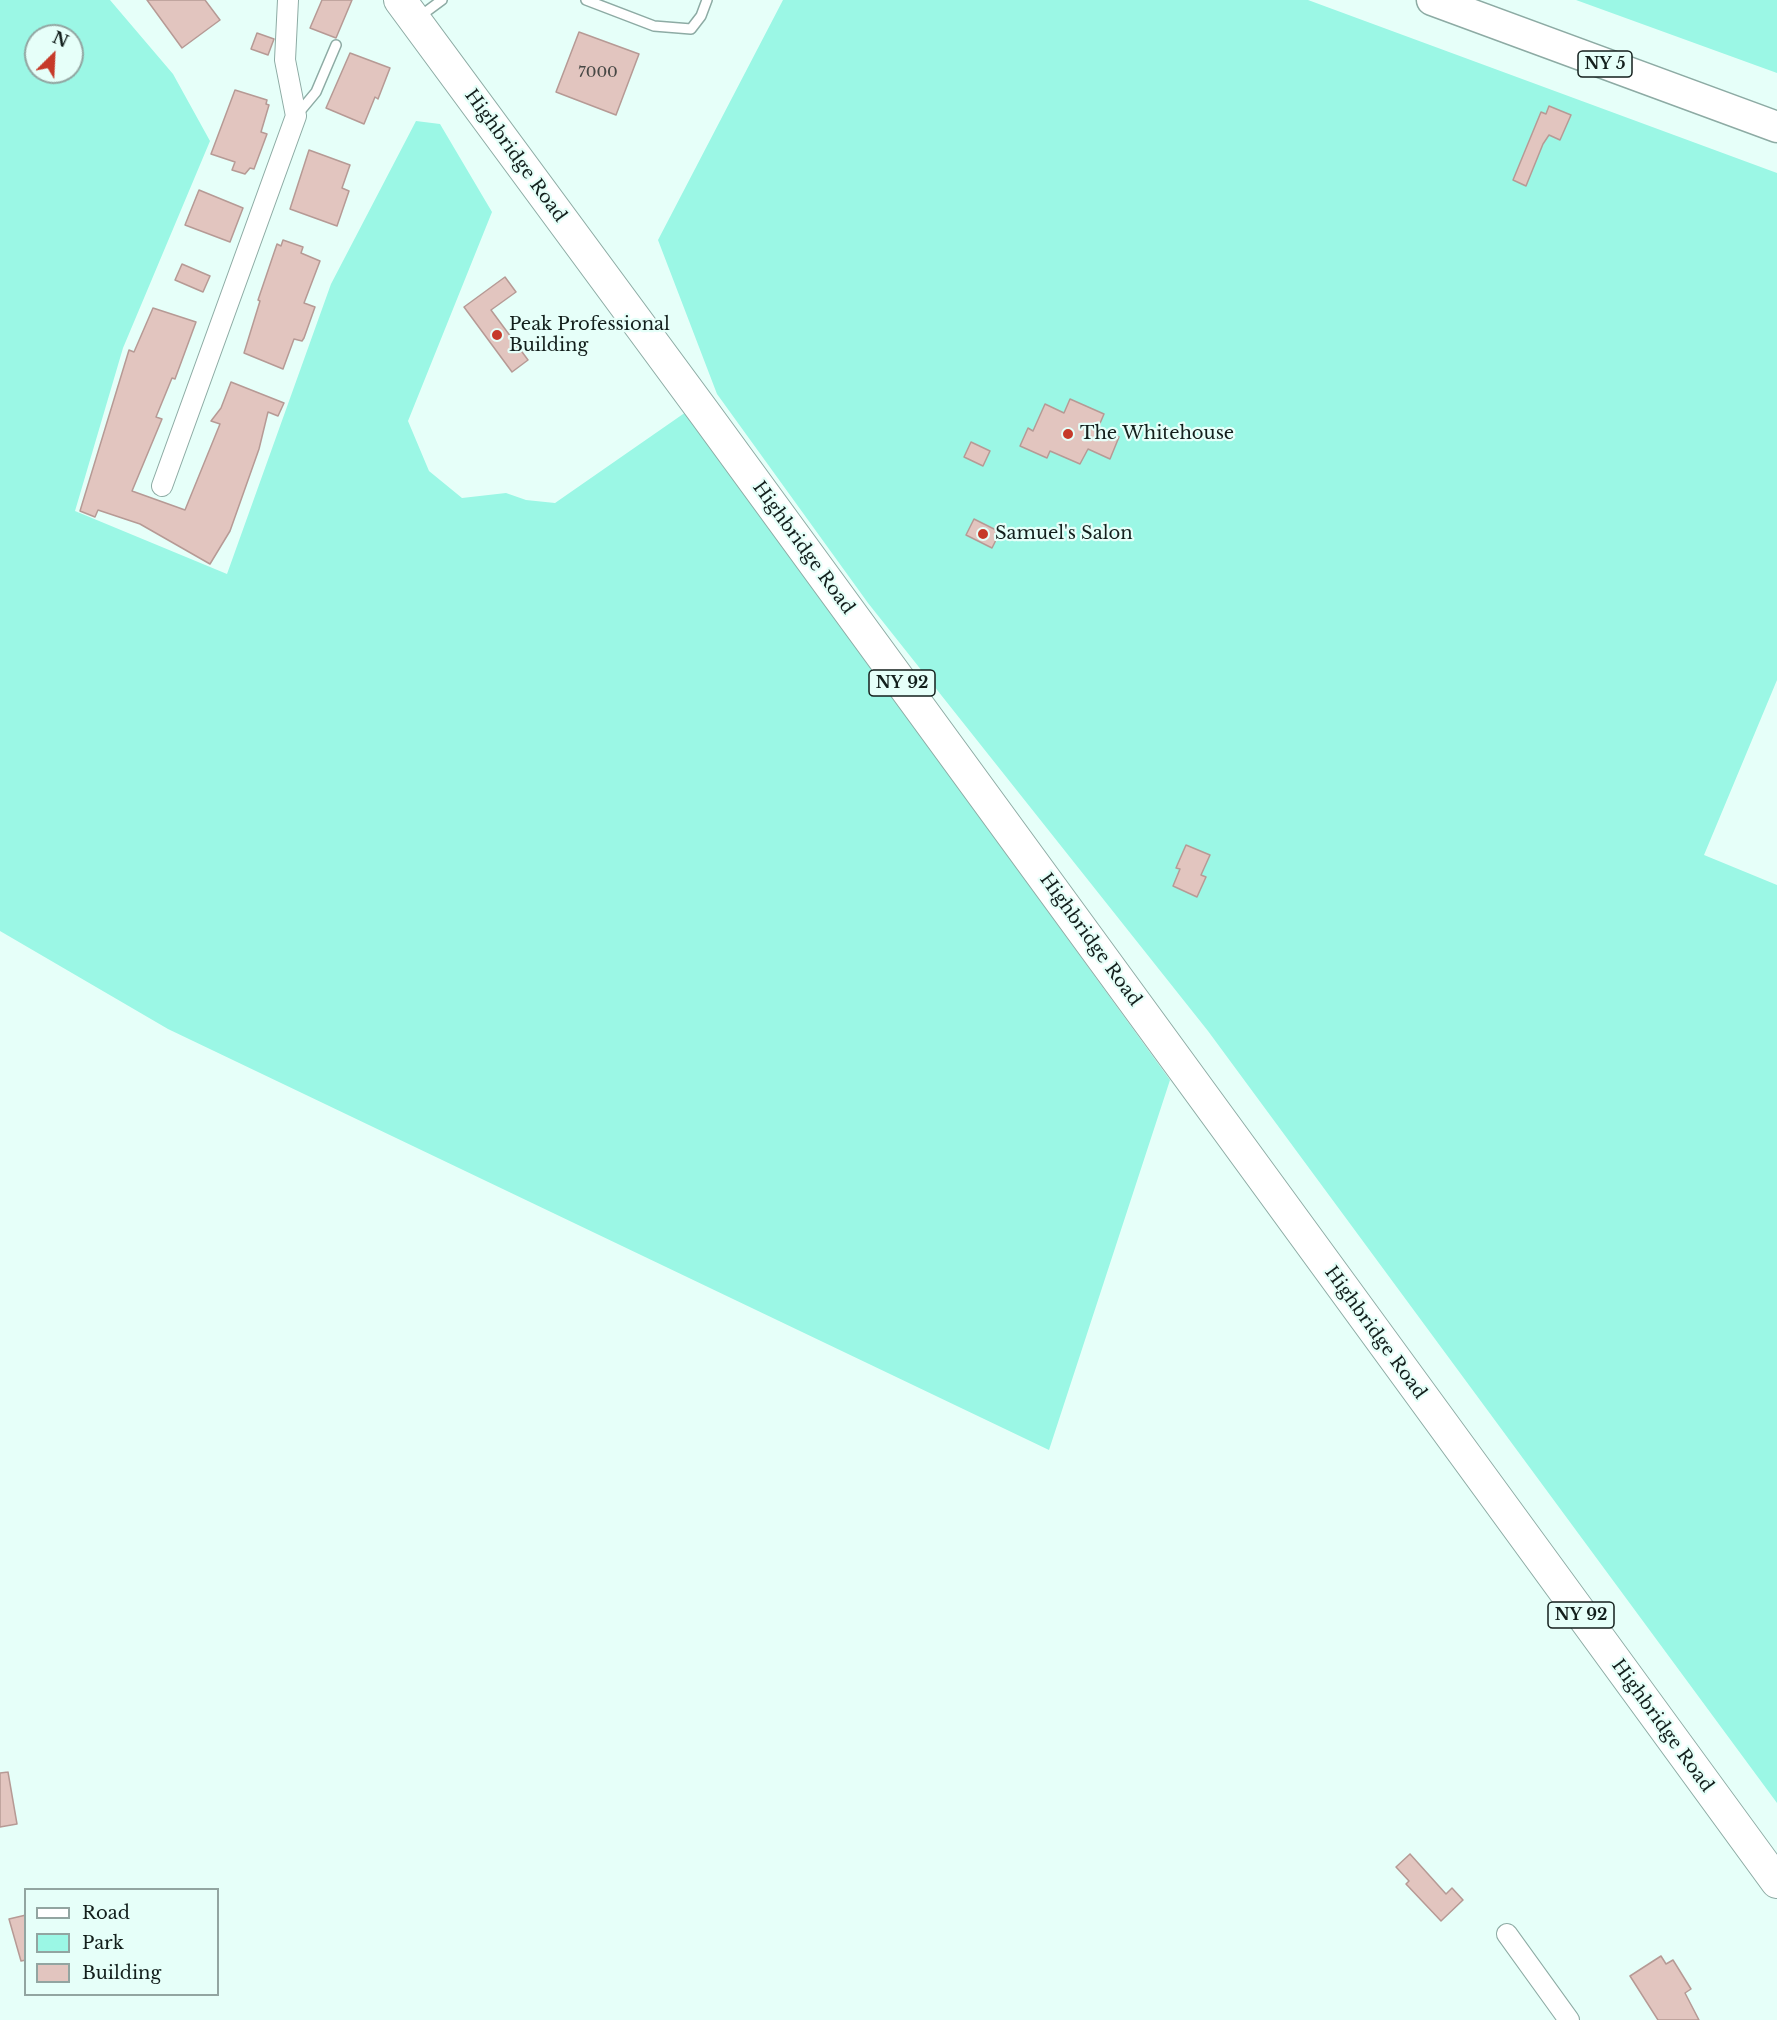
<!DOCTYPE html>
<style>
body{margin:0}
#map{position:relative;width:1777px;height:2020px;overflow:hidden;background:#e6fff9;font-family:"Libre Baskerville",serif}
canvas{display:block}
.legend{position:absolute;left:24px;top:1888px;width:195px;height:108px;box-sizing:border-box;background:#e6fff9;border:2px solid #92a5a1;margin:0;padding:8px 10px;list-style:none;font-size:18px;color:#131f1c}
.legend li{display:flex;align-items:center;gap:12px;height:30px}
.legend b{width:30px;border:2px solid #92a5a1}
.north{position:absolute;left:24px;top:24px;width:60px;height:60px;box-sizing:border-box;background:#e6fff9;border:2px solid #92a5a1;border-radius:50%;rotate:24deg;font-size:16px;font-weight:700;line-height:24px;text-align:center;color:#131f1c}
.north::after{content:'';display:block;margin:auto;width:21px;height:27px;background:#c63a29;clip-path:polygon(50% 0,100% 100%,50% 72%,0 100%)}
</style>
<div id="map">
<canvas width="1777" height="2020"></canvas>
<ul class="legend">
<li><b style="height:8px;background:#fff"></b>Road</li>
<li><b style="height:16px;background:#9bf7e5"></b>Park</li>
<li><b style="height:16px;background:#e2c5bf"></b>Building</li>
</ul>
<div class="north">N</div>
</div>
<script>
const context = document.querySelector('canvas').getContext('2d');
context.lineJoin = 'round';
function fillPath(path, color) {
  context.fillStyle = color;
  context.fill(path, 'evenodd');
}
function toPath(rows) {
  const path = new Path2D();
  for (const r of rows) {
    path.moveTo(r[0], r[1]);
    for (let i = 2; i < r.length; i += 2) path.lineTo(r[i], r[i + 1]);
  }
  return path;
}
function trace(path, color, width, dash) {
  context.strokeStyle = color;
  context.lineWidth = width;
  context.lineCap = dash ? 'butt' : 'round';
  context.setLineDash(dash || []);
  context.stroke(path);
}
function drawText(font, color, halo, rows, align = 'center') {
  context.font = font + ' "Libre Baskerville",serif';
  context.lineWidth = 4.5;
  context.setLineDash([]);
  context.textBaseline = 'middle';
  context.strokeStyle = halo;
  context.fillStyle = color;
  for (const [text, x, y, turn = 0] of rows) {
    context.save();
    context.translate(x, y);
    context.rotate((+turn || 0) * Math.PI / 180);
    context.textAlign = isNaN(turn) ? turn : align;
    if (halo) context.strokeText(text, 0, 0);
    context.fillText(text, 0, 0);
    context.restore();
  }
}
const green = toPath([
 [0,0,110,0,173,74,210,141,123,348,75,511,227,574,331,284,416,121,440,124,492,212,408,421,429,471,462,498,506,493,526,500,555,503,686,412,1170,1080,1049,1450,168,1029,0,931],
 [36,36,72,36,72,72,36,72],
 [783,0,1308,0,1777,173,1777,680,1704,855,1777,885,1777,1803,1208,1031,868,603,717,394,658,240],
 [1576,0,1777,0,1777,73]
]);
const building = toPath([
 [147,0,205,0,220,20,182,48,147,0],
 [322,0,352,0,336,38,310,28,322,0],
 [579,32,639,54,616,115,556,92,579,32],
 [257,33,274,39,268,55,251,49,257,33],
 [350,53,390,68,378,99,375,97,364,124,326,108,350,53],
 [235,90,267,100,266,104,269,105,261,132,267,134,254,169,250,168,245,174,232,170,235,162,211,154,235,90],
 [1549,106,1571,115,1560,140,1549,135,1543,144,1526,186,1513,180,1541,112,1546,114,1549,106],
 [309,150,350,165,342,188,349,191,337,226,290,209,309,150],
 [199,190,243,208,230,242,185,225,199,190],
 [283,240,303,247,301,253,320,261,304,303,315,307,304,338,302,341,294,339,283,369,244,353,260,301,258,300,277,244,281,246,283,240],
 [182,264,210,276,203,292,175,280,182,264],
 [505,277,516,292,491,310,528,360,512,372,464,307,505,277],
 [153,308,196,322,175,379,172,378,156,417,162,419,132,491,185,510,220,424,211,421,221,408,231,382,284,403,278,416,268,412,259,449,230,531,210,564,140,524,98,510,95,517,80,511,129,350,134,352,153,308],
 [1070,399,1104,414,1098,428,1119,437,1110,459,1088,449,1080,464,1050,451,1047,458,1020,446,1028,428,1033,431,1045,404,1064,413,1070,399],
 [971,442,990,451,983,466,964,457,971,442],
 [974,519,1000,532,992,548,966,535,974,519],
 [1186,845,1210,855,1201,875,1206,877,1197,897,1173,886,1180,869,1176,868,1186,845],
 [8,1772,17,1824,0,1827,0,1773,8,1772],
 [1410,1854,1446,1894,1452,1888,1463,1900,1441,1921,1406,1884,1409,1881,1396,1867,1410,1854],
 [26,1915,26,1960,21,1961,9,1919,26,1915],
 [1661,1956,1666,1964,1673,1960,1691,1989,1685,1993,1699,2020,1658,2020,1630,1976,1661,1956]
]);
const service = toPath([
 [586,0,654,26,691,29,701,16,707,0],
 [419,17,442,0],
 [296,116,316,92,336,45]
]);
const minor = toPath([
 [162,486,296,116,285,60,288,0],
 [1507,1934,1569,2020]
]);
const primary = toPath([
 [1432,0,1777,127]
]);
const trunk = toPath([
 [400,0,706,415,1777,1882]
]);
const markers = [
 [497,335,6,"#c63a29"],
 [1068,434,6,"#c63a29"],
 [983,534,6,"#c63a29"]
];
const numberNames = [
 ["7000",598,73]
];
const shields = [
 [1605,64,54],
 [902,683,66],
 [1581,1615,66]
];
const shieldNames = [
 ["NY 5",1605,64],
 ["NY 92",902,683],
 ["NY 92",1581,1615]
];
const streetNames = [
 ["Highbridge Road",515,156,54],
 ["Highbridge Road",803,548,54],
 ["Highbridge Road",1090,940,54],
 ["Highbridge Road",1375,1333,54],
 ["Highbridge Road",1662,1726,54]
];
const poiNames = [
 ["Peak Professional",509,325],
 ["Building",509,346],
 ["The Whitehouse",1080,434],
 ["Samuel's Salon",995,534]
];
fillPath(green, '#9bf7e5');
fillPath(building, '#e2c5bf');
trace(building, '#b69a95', 1.5);
trace(service, '#8daba4', 12);
trace(minor, '#8daba4', 22);
trace(primary, '#8daba4', 33);
trace(trunk, '#8daba4', 34);
trace(service, '#fff', 9);
trace(minor, '#fff', 20);
trace(primary, '#fff', 30);
trace(trunk, '#fff', 32);
for (const [x, y, r, color] of markers) {
  const dot = new Path2D();
  dot.arc(x, y, r, 0, 2 * Math.PI);
  context.fillStyle = color;
  context.fill(dot);
  trace(dot, '#e6fff9', 2);
}
drawText('15px', '#474845', null, numberNames);
for (const [x, y, w] of shields) {
  const box = new Path2D();
  box.roundRect(x - w / 2, y - 13, w, 26, 4.5);
  context.fillStyle = '#e6fff9';
  context.fill(box);
  trace(box, '#131f1c', 1.5);
}
drawText('bold 16px', '#131f1c', null, shieldNames);
drawText('18px', '#131f1c', '#e6fff9', streetNames);
drawText('18px', '#131f1c', '#e6fff9', poiNames, 'left');
</script>
